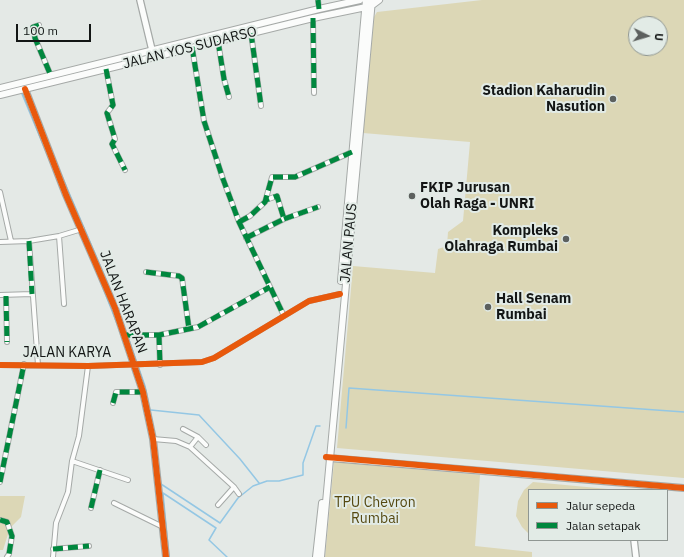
<!DOCTYPE html>
<style>
body{margin:0}
#map{position:relative;width:684px;height:557px;overflow:hidden;background:#e4e9e6;font-family:"IBM Plex Sans",sans-serif}
canvas{display:block}
.legend{position:absolute;left:528px;top:489px;width:140px;height:52px;box-sizing:border-box;background:#e2ebe6;border:1px solid #8f9692;margin:0;padding:5px 7px;list-style:none;font-size:12px;color:#131615}
.legend li{display:flex;align-items:center;gap:8px;height:20px}
.legend b{width:20px;border:1px solid #8f9692}
.north{position:absolute;left:628px;top:16px;width:40px;height:40px;box-sizing:border-box;background:#e2ebe6;border:1px solid #8f9692;border-radius:50%;rotate:95deg;font-size:11px;font-weight:700;line-height:16px;text-align:center;color:#131615}
.north::after{content:'';display:block;margin:auto;width:14px;height:18px;background:#5c605e;clip-path:polygon(50% 0,100% 100%,50% 72%,0 100%)}
.scale{position:absolute;left:16px;top:24px;width:75px;height:18px;box-sizing:border-box;border:2px solid #131615;border-top:0;padding-left:5px;font-size:12px;line-height:14px;white-space:nowrap;color:#131615;-webkit-text-stroke:3px #e2ebe6;paint-order:stroke}
</style>
<div id="map">
<canvas width="684" height="557"></canvas>
<ul class="legend">
<li><b style="height:5px;background:#e8590c"></b>Jalur sepeda</li>
<li><b style="height:5px;background:#00873e"></b>Jalan setapak</li>
</ul>
<div class="north">U</div>
<div class="scale">100 m</div>
</div>
<script>
const context = document.querySelector('canvas').getContext('2d');
context.lineJoin = 'round';
function fillPath(path, color) {
  context.fillStyle = color;
  context.fill(path, 'evenodd');
}
function toPath(rows) {
  const path = new Path2D();
  for (const r of rows) {
    path.moveTo(r[0], r[1]);
    for (let i = 2; i < r.length; i += 2) path.lineTo(r[i], r[i + 1]);
  }
  return path;
}
function trace(path, color, width, dash) {
  context.strokeStyle = color;
  context.lineWidth = width;
  context.lineCap = dash ? 'butt' : 'round';
  context.setLineDash(dash || []);
  context.stroke(path);
}
function drawText(font, color, halo, rows, align = 'center') {
  context.font = font + ' "IBM Plex Sans",sans-serif';
  context.lineWidth = 4;
  context.setLineDash([]);
  context.textBaseline = 'middle';
  context.strokeStyle = halo;
  context.fillStyle = color;
  for (const [text, x, y, turn = 0] of rows) {
    context.save();
    context.translate(x, y);
    context.rotate((+turn || 0) * Math.PI / 180);
    context.textAlign = isNaN(turn) ? turn : align;
    if (halo) context.strokeText(text, 0, 0);
    context.fillText(text, 0, 0);
    context.restore();
  }
}
const green = toPath([
 [482,0,684,0,684,478,337,448,353,266,435,273,438,249,447,246,448,232,463,221,470,142,363,133,374,17,377,12],
 [636,24,660,24,660,48,636,48],
 [334,462,480,475,475,546,532,552,532,557,325,557],
 [533,482,608,489,609,490,529,490,529,534,522,527,516,516,518,501,524,490],
 [0,496,25,496,21,517,10,528,3,550,0,550]
]);
const stream = toPath([
 [22,94,52,166],
 [61,174,111,291],
 [97,273,118,326],
 [129,340,145,386,153,426],
 [151,410,199,415,240,459,259,483],
 [346,428,349,388,684,412],
 [159,472,161,484,220,523,238,498,253,486,267,481,279,481,303,475,303,463,316,426,320,426],
 [163,493,216,528,209,540,227,557],
 [163,493,169,557],
 [163,551,163,557]
]);
const street = toPath([
 [318,0,319,9],
 [313,18,314,93],
 [39,25,33,27,35,38,51,76],
 [251,33,261,106],
 [218,41,224,79,229,97],
 [192,47,204,121,223,179,239,222,284,316],
 [106,69,113,105,107,113,115,139,112,144,125,170],
 [0,192,11,241],
 [284,219,318,207],
 [239,222,250,216,265,202,272,177,295,177,352,152],
 [59,236,64,304],
 [246,238,284,219,277,196,266,200],
 [29,241,38,365],
 [0,242,29,241,59,236,82,229],
 [146,272,179,276,182,278,189,329],
 [0,295,32,294],
 [6,296,7,342],
 [124,335,159,335,198,327,270,287],
 [159,335,160,365],
 [0,365,88,366,202,362,214,358,309,301,340,294],
 [113,403,116,392,143,392],
 [183,429,198,437,206,445],
 [153,439,176,441,190,447,234,487,239,494],
 [190,447,198,437],
 [72,461,128,480],
 [0,482,24,364],
 [114,503,163,527],
 [218,505,234,487],
 [91,508,100,470],
 [0,520,7,522,12,536,9,554,7,557],
 [53,549,89,546],
 [53,557,56,523,68,492,72,461,79,436,88,366]
]);
const secondary = toPath([
 [140,0,152,50],
 [25,89,66,195,115,308,143,392,153,439,166,557],
 [329,458,684,488],
 [634,540,636,557]
]);
const primary = toPath([
 [0,88,319,9,360,0],
 [0,95,313,18,371,6,379,0],
 [341,281,366,0],
 [316,557,322,503],
 [321,557,372,0]
]);
const quiet = toPath([
 [318,0,319,9],
 [313,18,314,93],
 [39,25,33,27,35,38,51,76],
 [251,33,261,106],
 [218,41,224,79,229,97],
 [192,47,204,121,223,179,239,222,284,316],
 [106,69,113,105,107,113,115,139,112,144,125,170],
 [284,219,318,207],
 [239,222,250,216,265,202,272,177,295,177,352,152],
 [246,238,284,219,277,196,266,200],
 [29,241,32,294],
 [146,272,179,276,182,278,189,329],
 [6,296,7,342],
 [124,335,159,335,198,327,270,287],
 [159,335,160,365],
 [113,403,116,392,143,392],
 [0,482,24,364],
 [91,508,100,470],
 [0,520,7,522,12,536,9,554,7,557],
 [53,549,89,546]
]);
const cycleway = toPath([
 [25,89,66,195,115,308,143,392,153,439,166,557],
 [0,365,88,366,202,362,214,358,309,301,340,294],
 [326,457,684,488]
]);
const markers = [
 [613,99,4,"#5c605e"],
 [412,196,4,"#5c605e"],
 [566,239,4,"#5c605e"],
 [488,307,4,"#5c605e"]
];
const streetNames = [
 ["JALAN YOS SUDARSO",190,48,-14],
 ["JALAN PAUS",349,243,-85],
 ["JALAN HARAPAN",123,302,69],
 ["JALAN KARYA",67,353]
];
const poiNames = [
 ["Stadion Kaharudin",605,91],
 ["Nasution",605,107],
 ["FKIP Jurusan",420,188,"left"],
 ["Olah Raga - UNRI",420,204,"left"],
 ["Kompleks",558,231],
 ["Olahraga Rumbai",558,247],
 ["Hall Senam",496,299,"left"],
 ["Rumbai",496,315,"left"]
];
const parkNames = [
 ["TPU Chevron",375,503],
 ["Rumbai",375,519]
];
fillPath(green, '#dcd7b6');
trace(stream, '#94c7e4', 1.5);
trace(street, '#a5a9a7', 6);
trace(secondary, '#a5a9a7', 8);
trace(primary, '#a5a9a7', 8);
trace(street, '#fbfcfb', 4);
trace(secondary, '#fbfcfb', 5.5);
trace(primary, '#fbfcfb', 6);
trace(quiet, '#00873e', 5, [10, 5]);
trace(cycleway, '#e8590c', 6);
for (const [x, y, r, color] of markers) {
  const dot = new Path2D();
  dot.arc(x, y, r, 0, 2 * Math.PI);
  context.fillStyle = color;
  context.fill(dot);
  trace(dot, '#e2ebe6', 1.5);
}
drawText('14px', '#131615', '#e2ebe6', streetNames);
drawText('bold 14px', '#131615', '#e2ebe6', poiNames, 'right');
drawText('14px', '#564911', '#e2ebe6', parkNames);
</script>
